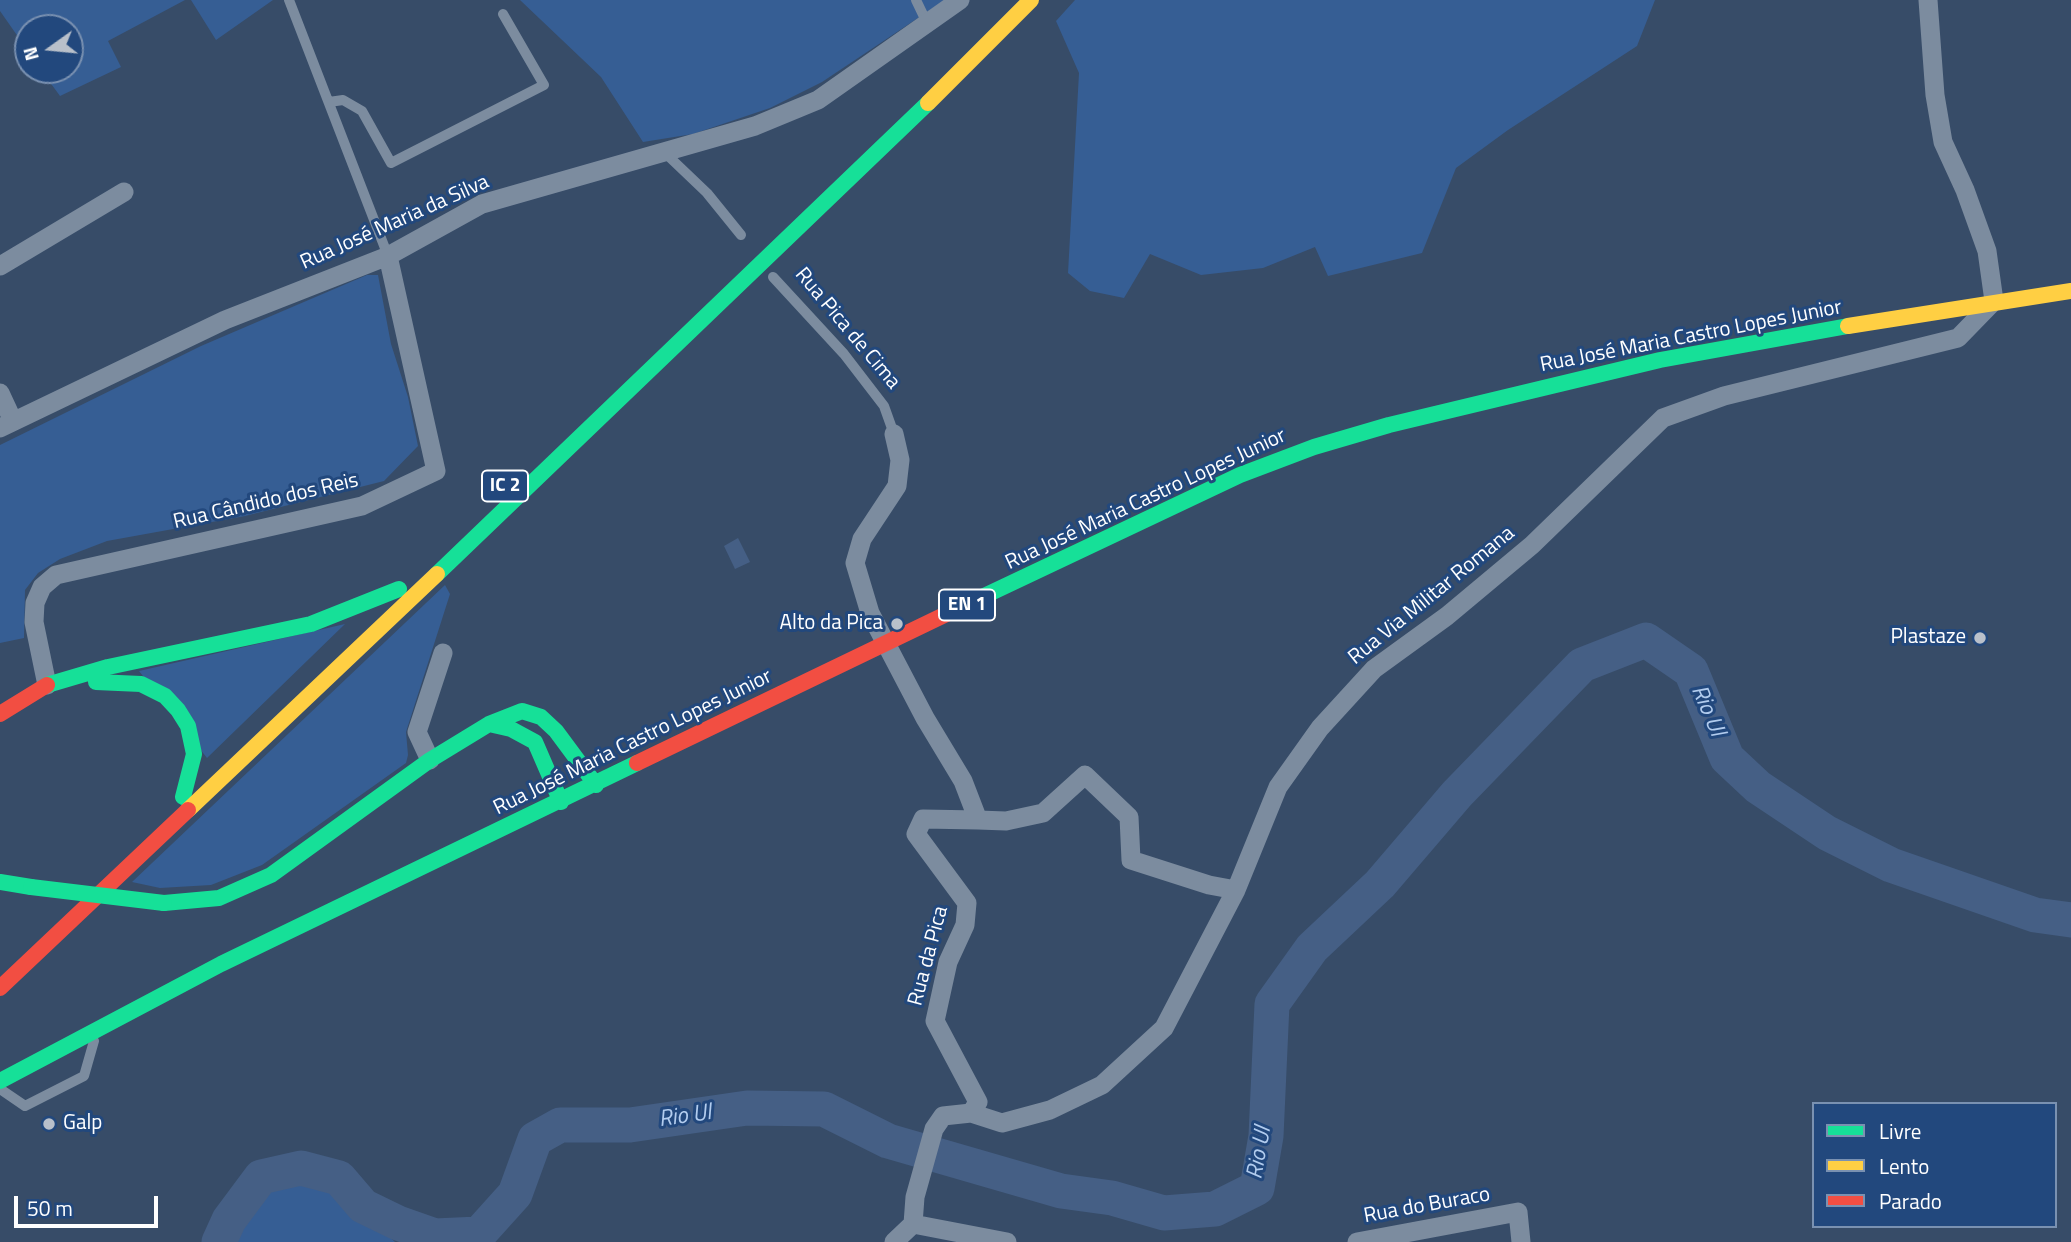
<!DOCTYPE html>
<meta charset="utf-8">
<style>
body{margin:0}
#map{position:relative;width:2071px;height:1242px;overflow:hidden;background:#374c68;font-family:"Titillium Web",sans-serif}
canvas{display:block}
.legend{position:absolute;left:1812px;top:1102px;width:245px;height:126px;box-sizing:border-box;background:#22487d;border:2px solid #7a91b1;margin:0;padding:9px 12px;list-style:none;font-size:21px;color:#fff}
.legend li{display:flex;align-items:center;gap:14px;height:35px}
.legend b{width:35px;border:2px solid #7a91b1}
.north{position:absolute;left:14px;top:14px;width:70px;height:70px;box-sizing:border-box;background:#22487d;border:2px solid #7a91b1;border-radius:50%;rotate:255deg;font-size:19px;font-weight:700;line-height:28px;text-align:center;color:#fff}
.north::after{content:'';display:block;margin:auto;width:24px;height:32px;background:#b9c0ca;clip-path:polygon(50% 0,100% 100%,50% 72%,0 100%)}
.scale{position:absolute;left:14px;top:1196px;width:144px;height:32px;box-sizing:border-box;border:4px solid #fff;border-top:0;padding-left:9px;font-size:21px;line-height:24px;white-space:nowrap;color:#fff;-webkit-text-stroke:5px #22487d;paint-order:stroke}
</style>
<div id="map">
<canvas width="2071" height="1242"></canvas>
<ul class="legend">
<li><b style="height:9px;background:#16e098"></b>Livre</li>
<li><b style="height:9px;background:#ffcf43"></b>Lento</li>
<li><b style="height:9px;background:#f24e42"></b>Parado</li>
</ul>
<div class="north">N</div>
<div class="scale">50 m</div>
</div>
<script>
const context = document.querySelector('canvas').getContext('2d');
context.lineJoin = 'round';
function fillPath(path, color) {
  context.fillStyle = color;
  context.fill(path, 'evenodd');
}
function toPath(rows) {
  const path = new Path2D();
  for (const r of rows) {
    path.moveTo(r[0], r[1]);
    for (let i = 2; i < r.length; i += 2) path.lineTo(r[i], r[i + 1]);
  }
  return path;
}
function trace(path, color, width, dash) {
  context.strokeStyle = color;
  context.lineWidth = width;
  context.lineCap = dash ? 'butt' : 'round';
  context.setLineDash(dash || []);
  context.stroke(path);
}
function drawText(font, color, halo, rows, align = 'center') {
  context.font = font + ' "Titillium Web",sans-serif';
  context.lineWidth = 6;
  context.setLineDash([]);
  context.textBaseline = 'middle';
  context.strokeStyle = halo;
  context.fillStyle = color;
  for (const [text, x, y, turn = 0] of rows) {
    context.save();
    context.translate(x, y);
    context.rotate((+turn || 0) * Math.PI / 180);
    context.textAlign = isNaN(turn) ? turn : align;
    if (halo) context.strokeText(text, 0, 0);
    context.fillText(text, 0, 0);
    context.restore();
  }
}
const green = toPath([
 [0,0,185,0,108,41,121,67,60,96,41,70,70,70,70,28,28,28,28,51,0,11],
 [191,0,273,0,216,40],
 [520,0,945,0,822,82,770,108,693,134,643,142,601,77],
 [1075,0,1655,0,1637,46,1508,130,1456,168,1422,253,1328,276,1315,247,1263,268,1201,275,1150,254,1124,298,1090,291,1068,273,1079,73,1056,21],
 [367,275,378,275,391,344,408,397,418,446,384,481,245,516,107,541,60,559,38,573,25,590,24,638,0,643,0,445,201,346],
 [445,585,450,594,406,732,408,755,406,763,262,865,211,885,160,888,132,882],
 [345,624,207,758,139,671],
 [292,1176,323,1179,339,1188,395,1242,228,1242,264,1182]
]);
const water = toPath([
 [738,538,750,562,735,569,724,546]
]);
const river = toPath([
 [219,1242,229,1220,261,1177,301,1168,339,1178,363,1206,398,1223,435,1236,479,1234,515,1194,535,1139,560,1125,630,1125,747,1108,824,1109,888,1141,1061,1191,1112,1198,1164,1213,1215,1209,1257,1188,1266,1136,1272,1004,1312,948,1380,884,1457,794,1582,665,1646,640,1691,671,1727,758,1758,787,1827,833,1891,865,2035,915,2071,920]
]);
const lane = toPath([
 [289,0,388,256],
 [916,0,928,25],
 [329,102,343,100,362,111,391,163,544,85,503,14],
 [663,151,707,193,741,235],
 [773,277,844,354,884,406,894,434],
 [0,1089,25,1106,84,1076,94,1041]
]);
const street = toPath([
 [0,266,124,192],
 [0,393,13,421],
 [0,428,225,320,388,256,482,204,755,126,818,100,960,0],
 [894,434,900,460,897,486,862,539,855,563,870,613,925,718,963,781,978,820,923,819,916,834,967,903,965,925,948,962,935,1021,978,1102,971,1113],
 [47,685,34,622,35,603,42,587,56,575,362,506,436,471,388,256],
 [430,760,417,732,443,653],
 [978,820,1006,821,1043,813,1085,775,1129,817,1131,860,1209,885,1236,890],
 [913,1224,1007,1242],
 [894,1242,913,1224,915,1197,934,1129,943,1116,971,1113,1002,1123,1050,1110,1102,1085,1164,1028,1236,890,1278,787,1320,728,1374,669,1447,616,1532,545,1663,418,1724,396,1958,338,1994,301,1987,251,1965,190,1943,142,1935,95,1928,0],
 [1357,1242,1518,1212,1521,1242]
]);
const fast = toPath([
 [437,574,928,103],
 [963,606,1240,475,1314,447,1389,425,1660,360,1848,326],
 [96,682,141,684,165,696,178,710,188,726,194,754,183,797],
 [47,685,108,667,311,624,399,589],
 [489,724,511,729,535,742,561,802],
 [0,882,31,887],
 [164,903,219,898,271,875,430,760,489,724,522,711,541,717,556,731,596,785],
 [0,1081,221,964,637,763]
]);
const slow = toPath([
 [928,103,1031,0],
 [1848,326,2071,291],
 [188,810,437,574]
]);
const jam = toPath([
 [0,714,47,685],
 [637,763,963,606],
 [0,988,188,810]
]);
const fastBridge = toPath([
 [31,887,164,903]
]);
const markers = [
 [897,624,7,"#b9c0ca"],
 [1980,638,7,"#b9c0ca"],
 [49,1124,7,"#b9c0ca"]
];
const shields = [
 [505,486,46],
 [967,605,56]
];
const shieldNames = [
 ["IC 2",505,486],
 ["EN 1",967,605]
];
const streetNames = [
 ["Rua José Maria da Silva",395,223,-24],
 ["Rua Pica de Cima",847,329,50],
 ["Rua José Maria Castro Lopes Junior",1691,337,-11],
 ["Rua José Maria Castro Lopes Junior",1146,500,-25],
 ["Rua Cândido dos Reis",266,502,-13],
 ["Rua Via Militar Romana",1432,596,-39],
 ["Rua José Maria Castro Lopes Junior",633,743,-26],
 ["Rua da Pica",929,956,-75],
 ["Rua do Buraco",1427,1206,-10]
];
const poiNames = [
 ["Alto da Pica",883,624],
 ["Plastaze",1966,638],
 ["Galp",63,1124,"left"]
];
const waterNames = [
 ["Rio Ul",1707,711,67],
 ["Rio Ul",685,1117,-8],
 ["Rio Ul",1260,1153,-80]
];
fillPath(green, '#365e94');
fillPath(water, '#455f85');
trace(river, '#455f85', 35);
trace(lane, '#7c8c9f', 10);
trace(street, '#7c8c9f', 19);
trace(fast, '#16e098', 16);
trace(slow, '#ffcf43', 16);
trace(jam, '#f24e42', 16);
trace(fastBridge, '#16e098', 16);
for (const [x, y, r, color] of markers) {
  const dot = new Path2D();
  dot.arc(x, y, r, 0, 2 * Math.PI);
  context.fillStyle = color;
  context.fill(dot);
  trace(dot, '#22487d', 2.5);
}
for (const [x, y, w] of shields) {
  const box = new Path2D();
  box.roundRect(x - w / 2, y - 15.5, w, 31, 5);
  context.fillStyle = '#22487d';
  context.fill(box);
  trace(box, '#fff', 2);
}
drawText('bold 19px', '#fff', null, shieldNames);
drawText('21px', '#fff', '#22487d', streetNames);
drawText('21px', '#fff', '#22487d', poiNames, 'right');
drawText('italic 23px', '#b2ccee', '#22487d', waterNames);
</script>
